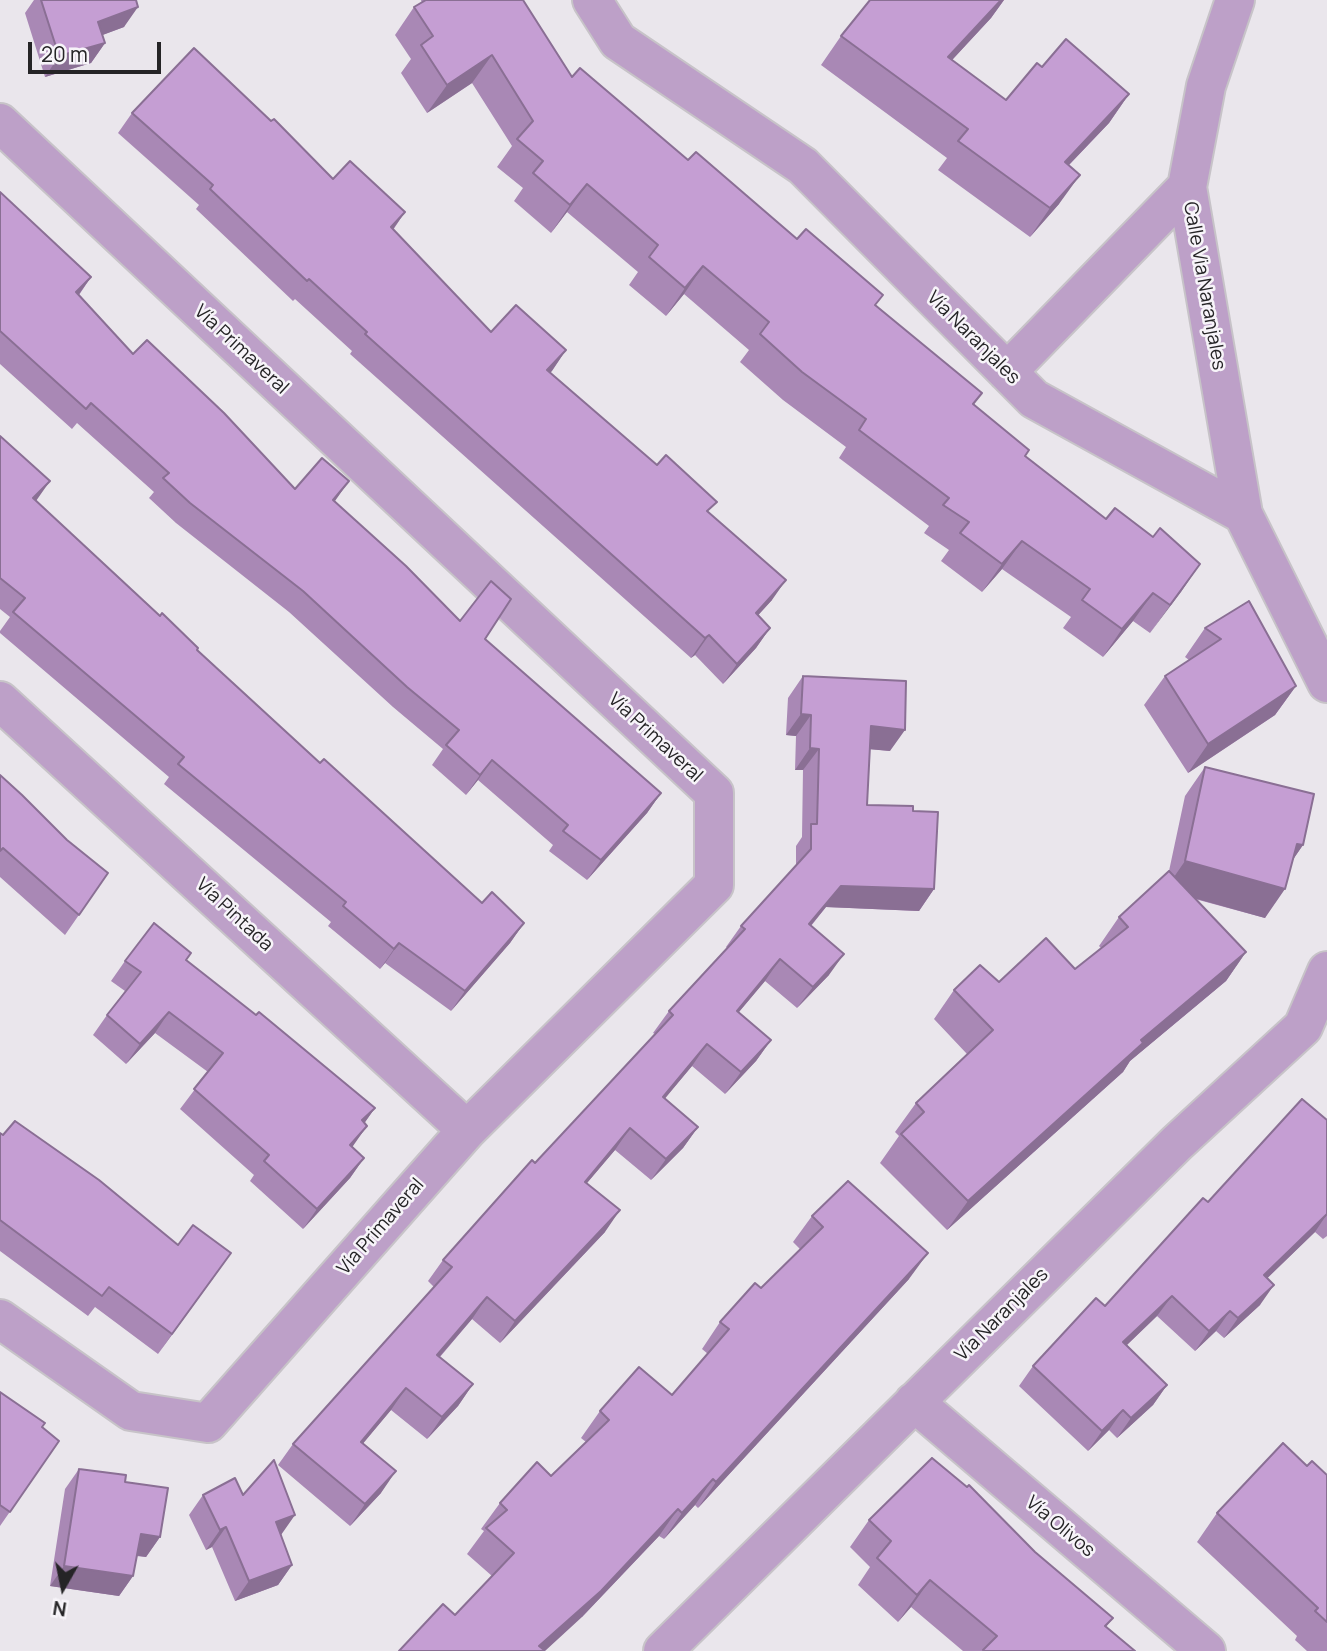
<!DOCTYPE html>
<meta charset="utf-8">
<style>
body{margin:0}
#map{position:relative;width:1327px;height:1651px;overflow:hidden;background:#eae6ec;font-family:Manrope,sans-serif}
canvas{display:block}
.north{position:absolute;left:28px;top:1553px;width:70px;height:70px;-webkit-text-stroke:5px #f7f4f9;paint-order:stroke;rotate:189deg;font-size:19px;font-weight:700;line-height:28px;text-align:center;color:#252426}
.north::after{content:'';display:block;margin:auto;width:24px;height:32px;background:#252426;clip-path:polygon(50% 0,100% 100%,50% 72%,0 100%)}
.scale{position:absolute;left:28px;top:42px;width:133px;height:32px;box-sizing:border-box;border:4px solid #252426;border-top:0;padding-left:9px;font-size:21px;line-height:24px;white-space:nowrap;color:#252426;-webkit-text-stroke:5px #f7f4f9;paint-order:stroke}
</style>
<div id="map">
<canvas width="1327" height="1651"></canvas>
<div class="north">N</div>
<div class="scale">20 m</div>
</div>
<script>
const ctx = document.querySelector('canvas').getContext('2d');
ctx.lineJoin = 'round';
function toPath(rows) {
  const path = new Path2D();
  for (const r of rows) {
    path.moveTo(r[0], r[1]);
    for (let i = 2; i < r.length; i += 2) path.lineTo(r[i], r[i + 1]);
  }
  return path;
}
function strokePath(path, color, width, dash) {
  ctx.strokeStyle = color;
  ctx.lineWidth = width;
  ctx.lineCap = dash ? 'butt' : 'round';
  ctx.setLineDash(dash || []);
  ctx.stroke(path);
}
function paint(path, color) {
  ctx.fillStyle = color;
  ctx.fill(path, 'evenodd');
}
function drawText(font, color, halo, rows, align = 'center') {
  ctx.font = font + ' Manrope,sans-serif';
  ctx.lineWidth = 5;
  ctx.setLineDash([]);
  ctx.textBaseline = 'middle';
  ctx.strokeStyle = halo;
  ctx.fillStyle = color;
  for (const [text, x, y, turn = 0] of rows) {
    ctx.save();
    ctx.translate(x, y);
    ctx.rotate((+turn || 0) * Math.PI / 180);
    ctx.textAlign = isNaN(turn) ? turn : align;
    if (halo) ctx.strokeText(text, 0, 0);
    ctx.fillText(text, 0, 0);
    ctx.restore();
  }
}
const minor = toPath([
 [592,0,618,41,803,166,1034,399,1243,514,1327,683],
 [1235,0,1206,86,1187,187,1243,514],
 [0,123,714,793,714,885,467,1130,208,1423,131,1411,0,1319],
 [1007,372,1187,187],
 [0,701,467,1130],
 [914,1402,1206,1651],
 [663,1651,1177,1143,1303,1027,1327,971]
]);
strokePath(minor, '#c7c3c8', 42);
strokePath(minor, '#bda0c8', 38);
paint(toPath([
 [34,0,136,0,124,27,102,35,105,43,91,63,45,77,25,13],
 [421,0,523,0,572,77,688,160,875,306,982,393,974,404,1025,456,1106,519,1153,537,1200,564,1150,633,1133,621,1103,657,1063,628,1071,617,1002,569,982,592,941,561,949,550,924,533,929,526,839,458,846,447,783,400,740,362,749,350,684,294,666,316,629,285,638,272,567,212,551,233,514,201,523,188,497,167,512,146,472,83,427,113,401,73,411,59,395,35,414,7,422,3],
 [870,0,1004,0,991,18,952,60,1006,100,1042,67,1129,94,1109,123,1069,165,1059,204,1030,237,938,170,947,158,821,65,841,36],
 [132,113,333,179,405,212,393,230,491,332,566,350,550,373,709,513,772,600,758,615,770,628,756,648,723,684,695,655,691,658,350,354,352,351,295,299,293,301,196,209,199,205,118,133],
 [0,192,91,277,79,295,133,354,295,489,335,501,460,621,485,639,661,793,647,813,587,880,549,851,553,845,478,780,466,795,432,765,443,749,393,707,289,612,176,523,149,498,154,492,77,423,72,429,0,364],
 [0,436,36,501,320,763,482,903,524,923,510,943,451,1011,385,963,380,969,328,926,331,922,164,784,169,777,0,633,0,631,10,617,0,609],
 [1205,628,1296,686,1275,715,1188,773,1144,705,1165,676,1189,660,1185,657],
 [803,676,890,751,870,749,867,805,913,811,934,889,919,911,826,907,811,926,829,975,797,1008,765,981,739,1012,771,1040,756,1061,725,1094,692,1066,664,1099,698,1127,683,1148,651,1180,615,1150,587,1183,605,1232,500,1343,472,1319,440,1357,473,1384,458,1406,427,1439,391,1410,363,1443,381,1493,350,1526,278,1465,293,1444,434,1287,428,1281,443,1260,535,1163,655,1034,653,1033,669,1011,727,948,726,947,741,926,796,866,796,846,802,837,803,770,795,770,796,736,786,735,788,698],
 [1205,767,1303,845,1294,858,1265,918,1195,899,1246,952,1226,981,1130,1061,1123,1072,947,1230,880,1163,899,1136,895,1132,916,1103,967,1054,934,1019,954,990,1075,969,1101,948,1099,946,1119,917,1169,871,1185,796],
 [0,775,67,840,108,873,65,935,0,877],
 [186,960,375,1108,364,1123,352,1147,364,1158,350,1178,303,1229,250,1181,254,1175,180,1109,208,1072,155,1033,126,1064,93,1035,107,1015,125,991,111,981,125,961],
 [1327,1120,1327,1236,1323,1239,1315,1232,1267,1278,1260,1305,1224,1338,1216,1331,1195,1351,1157,1316,1127,1345,1167,1385,1153,1405,1117,1438,1109,1430,1088,1451,1019,1386,1033,1366,1105,1306,1208,1202],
 [0,1133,178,1245,231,1253,158,1354,95,1307,88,1316,0,1251],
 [812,1216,909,1279,698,1508,695,1505,664,1539,659,1536,582,1617,455,1615,492,1576,467,1554,484,1531,481,1529,500,1503,551,1476,586,1442,581,1438,600,1411,672,1395,708,1354,702,1349,720,1322,761,1288,800,1249,793,1242],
 [0,1392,59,1441,0,1526],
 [1307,1466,1327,1475,1327,1651,1307,1651,1295,1640,1297,1636,1197,1542,1217,1513],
 [79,1469,125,1482,160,1537,146,1557,136,1556,133,1576,119,1596,50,1586,65,1489],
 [203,1495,243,1495,281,1535,292,1565,278,1585,235,1601,212,1547,206,1550,189,1515],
 [869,1520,1035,1552,1113,1618,1106,1627,1135,1651,963,1651,911,1607,898,1622,858,1585,870,1567,850,1547]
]), '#a988b5');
paint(toPath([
 [1001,0,1004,0,991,18,928,86,948,57],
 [138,7,124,27,84,42,98,22],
 [105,43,91,63,45,77,59,56],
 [492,55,472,83,427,113,447,85],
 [1129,94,1109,123,1044,191,1065,162],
 [1080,175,1059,204,1030,237,1050,208],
 [587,184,567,212,551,233,570,205],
 [405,212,391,232,391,227],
 [703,266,684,294,666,316,685,288],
 [91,277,77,297,76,292],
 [566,350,552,371,533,390,547,370],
 [50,481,36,501,33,498],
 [349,481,335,501,333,500],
 [1022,541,1002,569,982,592,1002,564],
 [1200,564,1181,592,1150,633,1170,605],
 [786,580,772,600,742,633,756,613],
 [1153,593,1133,621,1103,657,1122,629],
 [770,628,756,648,723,684,737,664],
 [709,635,695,655,691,658,705,638],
 [1296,686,1275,715,1188,773,1208,744],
 [801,714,811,715,796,736,786,735],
 [871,726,905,730,890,751,856,748],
 [810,748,819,749,803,770,795,770],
 [492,760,478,780,466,795,480,775],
 [661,793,647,813,587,880,601,860],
 [1297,844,1303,845,1283,874],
 [1185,861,1285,889,1265,918,1165,890],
 [841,886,934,889,919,911,826,907,794,946,809,924],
 [524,923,510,943,451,1011,465,991],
 [399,943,385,963,380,969,394,949],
 [1246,952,1226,981,1130,1061,1123,1072,947,1230,968,1201,1141,1040],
 [844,954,829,975,797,1008,813,987],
 [780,959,765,981,722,1032,737,1011],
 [169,1012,155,1033,126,1064,140,1044],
 [771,1040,756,1061,725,1094,741,1072],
 [707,1044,692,1066,648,1119,663,1097],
 [375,1108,361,1128,362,1120],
 [367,1126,353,1146,336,1165,350,1145],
 [698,1127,683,1148,651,1180,666,1159],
 [630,1128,615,1150,570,1203,585,1182],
 [364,1158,350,1178,303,1229,317,1209],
 [620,1210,605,1232,500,1343,515,1321],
 [1327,1214,1315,1232,1250,1295,1264,1275],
 [231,1253,217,1273,158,1354,172,1334],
 [928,1253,909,1279,698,1508,716,1482],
 [1274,1285,1260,1305,1224,1338,1238,1318],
 [1172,1296,1157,1316,1109,1362,1123,1342],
 [487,1297,472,1319,422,1377,437,1355],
 [1230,1311,1216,1331,1195,1351,1209,1331],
 [473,1384,458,1406,427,1439,442,1417],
 [1167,1385,1153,1405,1117,1438,1131,1418],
 [406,1388,391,1410,346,1464,361,1442],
 [1123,1410,1109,1430,1088,1451,1102,1431],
 [396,1471,381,1493,350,1526,365,1504],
 [713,1479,695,1505,664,1539,682,1513],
 [678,1509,659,1536,582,1617,545,1651,536,1651,539,1646],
 [295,1515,281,1535,276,1522],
 [226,1527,212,1547,206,1550,220,1530],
 [141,1534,160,1537,146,1557,127,1554],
 [292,1565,278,1585,235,1601,249,1581],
 [64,1566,133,1576,119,1596,50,1586],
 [930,1580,911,1607,898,1622,917,1595]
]), '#8a6f94');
const building = toPath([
 [41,0,136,0,138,7,98,22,105,43,59,56,41,0],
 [426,0,523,0,572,77,580,68,688,160,696,152,797,239,806,229,883,295,875,305,982,393,973,404,1029,450,1025,456,1106,519,1115,508,1153,537,1160,528,1200,564,1170,605,1153,593,1122,629,1082,600,1090,589,1022,541,1002,564,960,533,969,522,943,505,949,498,859,430,866,419,802,372,760,334,769,322,703,266,685,288,649,257,658,245,587,184,570,205,533,173,543,161,517,139,533,121,492,55,447,85,421,45,433,36,414,7,426,0],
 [870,0,1001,0,948,57,1006,100,1037,63,1042,67,1066,39,1129,94,1065,162,1080,175,1050,208,958,141,968,129,841,36,870,0],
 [194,48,271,121,274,119,333,179,350,161,405,212,391,227,491,332,516,305,566,350,547,370,657,465,666,455,717,502,707,511,786,580,756,613,770,628,737,664,709,635,705,638,365,334,367,332,309,279,307,281,210,189,213,185,132,113,194,48],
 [0,192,91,277,76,292,133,354,147,340,224,413,295,489,322,458,349,481,333,500,406,566,460,621,491,581,511,599,485,639,661,793,601,860,563,831,568,825,492,760,480,775,446,745,459,730,407,687,303,591,190,503,163,478,169,473,91,403,86,409,0,331,0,192],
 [0,436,50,481,33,498,160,616,162,613,198,648,197,650,320,763,324,759,482,903,492,892,524,923,465,991,399,943,394,949,343,906,346,902,178,764,184,757,13,612,25,598,0,578,0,436],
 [1249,601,1296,686,1208,744,1165,676,1221,639,1205,628,1249,601],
 [803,676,906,681,905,730,871,726,867,805,913,806,913,811,938,812,934,889,841,886,809,924,844,954,813,987,780,959,737,1011,771,1040,741,1072,707,1044,663,1097,698,1127,666,1159,630,1128,585,1182,620,1210,515,1321,487,1297,437,1355,473,1384,442,1417,406,1388,361,1442,396,1471,365,1504,293,1444,452,1267,443,1260,532,1160,535,1163,673,1015,669,1011,745,929,741,926,811,849,811,824,817,824,819,749,810,748,811,715,801,714,803,676],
 [1205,767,1314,794,1303,845,1297,844,1285,889,1185,861,1205,767],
 [0,775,22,795,67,840,108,873,79,915,3,848,0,851,0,775],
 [1169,871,1246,952,1141,1040,1143,1043,968,1201,901,1134,924,1112,916,1103,993,1030,954,990,980,965,999,982,1046,938,1075,969,1128,927,1119,917,1169,871],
 [154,923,191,953,186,960,256,1015,259,1012,375,1108,362,1120,367,1126,350,1145,364,1158,317,1209,264,1161,269,1155,194,1089,223,1053,169,1012,140,1044,107,1015,141,972,125,961,154,923],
 [1302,1099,1327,1120,1327,1214,1264,1275,1274,1285,1238,1318,1230,1311,1209,1331,1172,1296,1123,1342,1167,1385,1131,1418,1123,1410,1102,1431,1033,1366,1096,1298,1105,1306,1203,1198,1208,1202,1302,1099],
 [15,1121,99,1180,178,1245,193,1225,231,1253,172,1334,109,1287,102,1296,0,1220,0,1133,3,1135,15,1121],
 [848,1181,928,1253,716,1482,713,1479,682,1513,678,1509,601,1591,539,1646,544,1650,543,1651,399,1651,443,1604,455,1615,514,1553,486,1528,507,1510,500,1503,537,1462,551,1476,609,1420,600,1411,639,1367,672,1395,729,1329,720,1322,755,1283,761,1288,823,1227,812,1216,848,1181],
 [0,1392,45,1423,42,1427,59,1441,10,1512,0,1505,0,1392],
 [1283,1443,1307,1466,1312,1461,1327,1475,1327,1622,1315,1611,1318,1608,1217,1513,1283,1443],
 [932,1458,967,1487,969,1485,1035,1552,1113,1618,1105,1626,1135,1651,984,1651,983,1650,997,1636,930,1580,917,1595,877,1558,891,1541,869,1520,932,1458],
 [274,1460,295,1515,276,1522,292,1565,249,1581,226,1527,220,1530,203,1495,235,1478,243,1495,274,1460],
 [79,1469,126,1475,125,1482,168,1488,160,1537,141,1534,133,1576,64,1566,79,1469]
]);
paint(building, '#c59ed3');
strokePath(building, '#8a6f94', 2);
drawText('19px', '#252426', '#f7f4f9', [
 ["Calle Via Naranjales",1204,286,80],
 ["Vía Naranjales",973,338,45],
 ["Vía Primaveral",241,350,43],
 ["Vía Primaveral",655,738,43],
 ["Vía Pintada",234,915,43],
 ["Vía Primaveral",381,1227,-49],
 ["Vía Naranjales",1002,1315,-45],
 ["Vía Olivos",1060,1527,40]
]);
</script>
